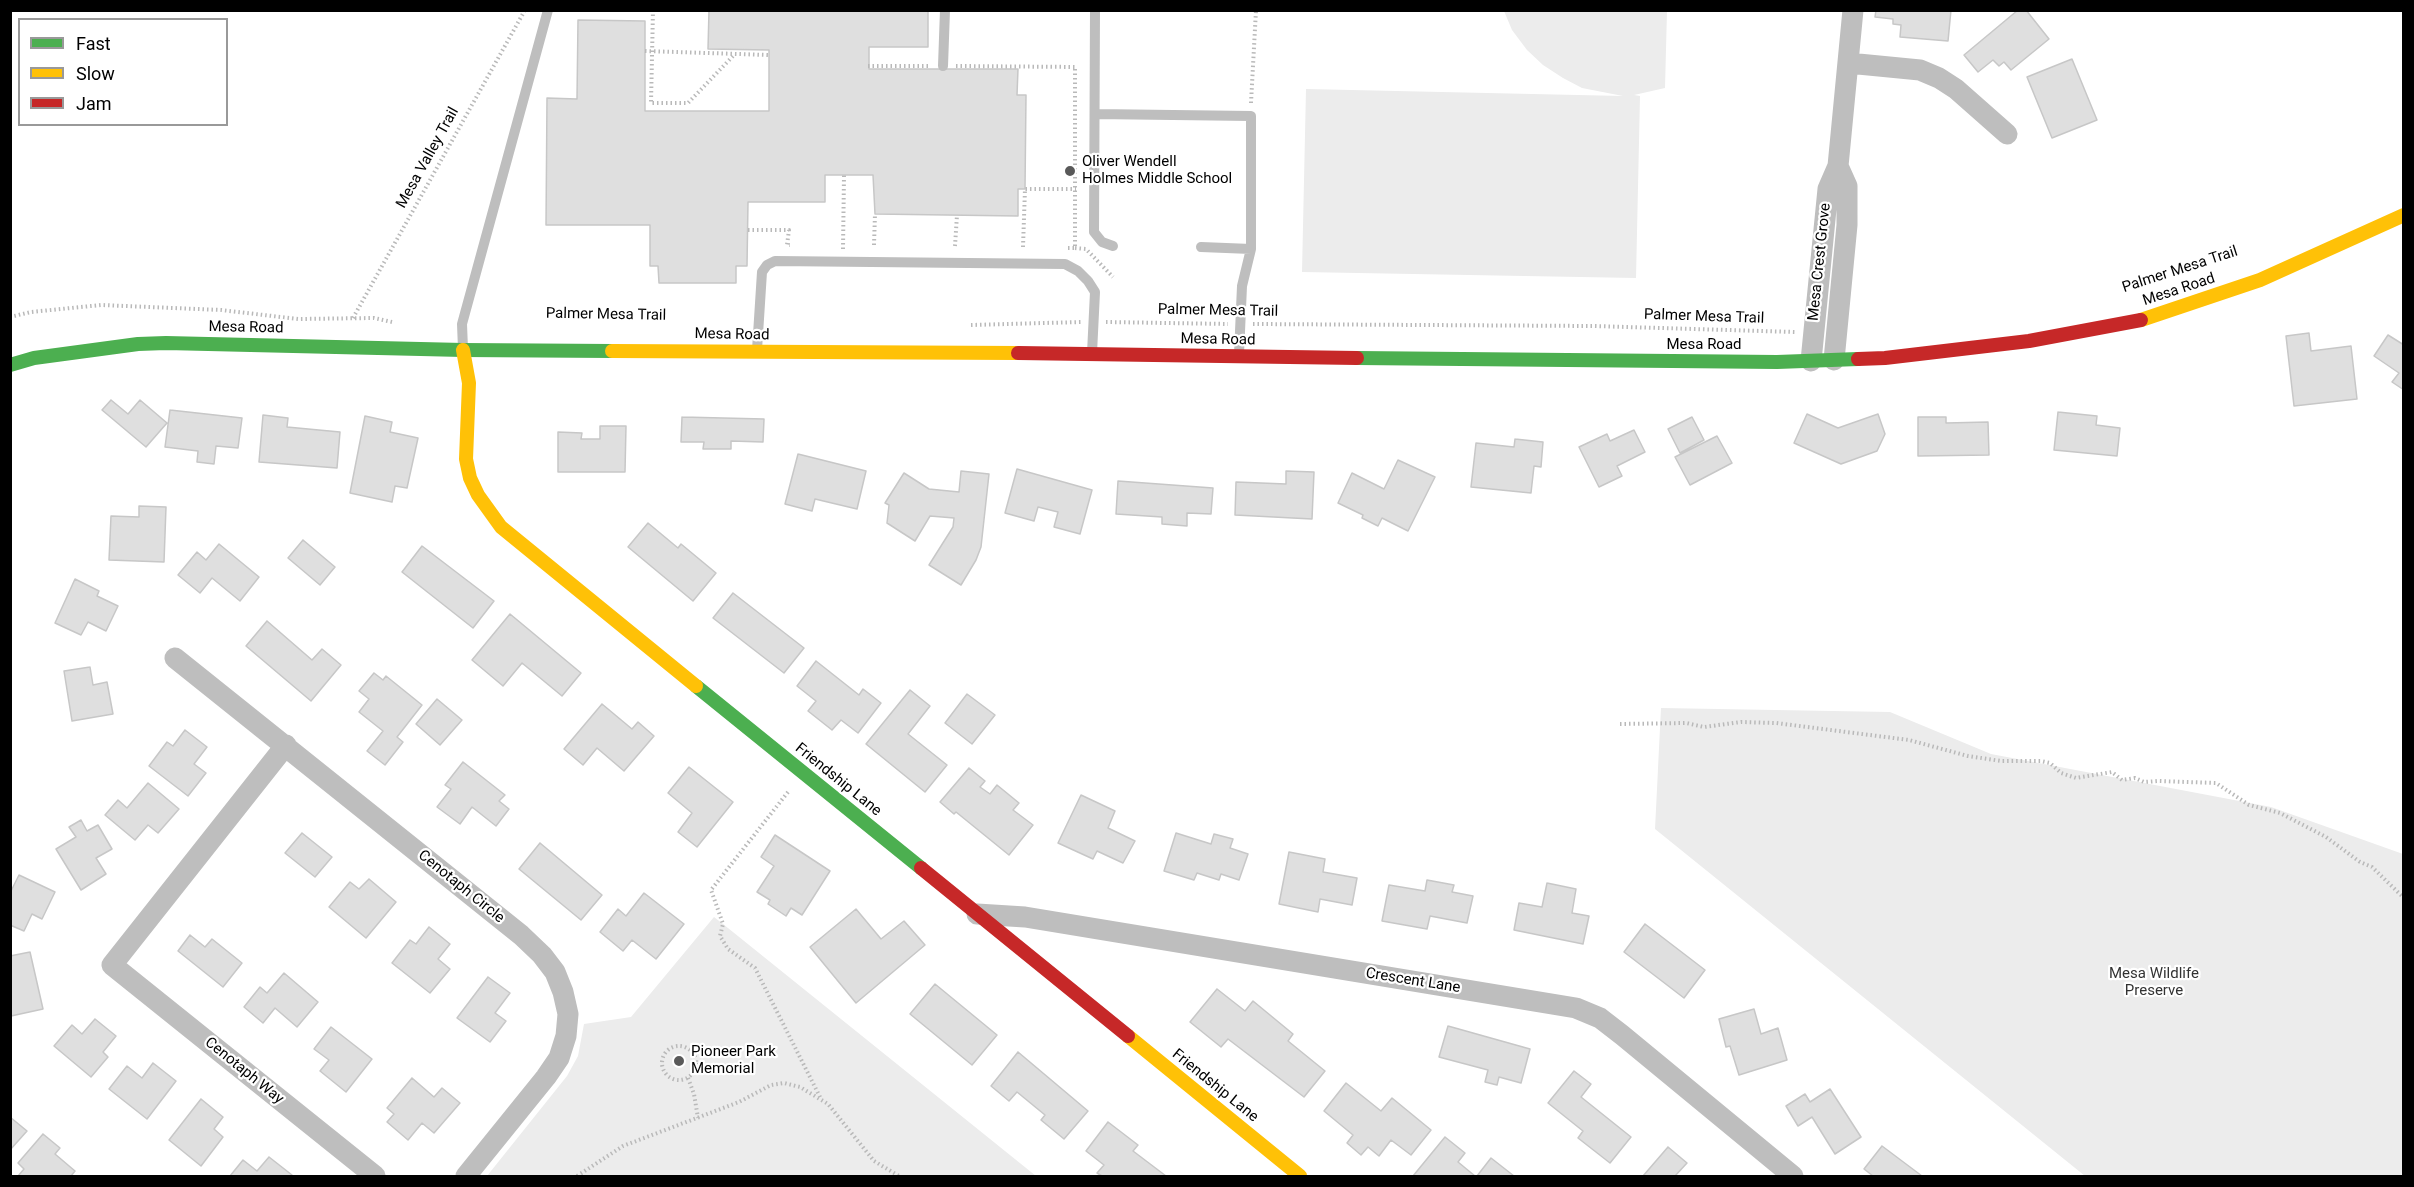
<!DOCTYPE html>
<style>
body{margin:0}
#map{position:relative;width:2414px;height:1187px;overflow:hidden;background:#fff;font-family:Roboto,sans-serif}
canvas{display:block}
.frame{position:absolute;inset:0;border:12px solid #000;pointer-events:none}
.legend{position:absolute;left:18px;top:18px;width:210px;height:108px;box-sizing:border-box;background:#fff;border:2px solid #999;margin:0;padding:8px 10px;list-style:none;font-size:18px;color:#000}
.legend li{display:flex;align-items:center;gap:12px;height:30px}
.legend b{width:30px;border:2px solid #999}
</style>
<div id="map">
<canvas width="2414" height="1187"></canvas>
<div class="frame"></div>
<ul class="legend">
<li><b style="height:8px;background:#4caf50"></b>Fast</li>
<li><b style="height:8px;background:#ffc107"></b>Slow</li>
<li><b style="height:8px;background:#c62828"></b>Jam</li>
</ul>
</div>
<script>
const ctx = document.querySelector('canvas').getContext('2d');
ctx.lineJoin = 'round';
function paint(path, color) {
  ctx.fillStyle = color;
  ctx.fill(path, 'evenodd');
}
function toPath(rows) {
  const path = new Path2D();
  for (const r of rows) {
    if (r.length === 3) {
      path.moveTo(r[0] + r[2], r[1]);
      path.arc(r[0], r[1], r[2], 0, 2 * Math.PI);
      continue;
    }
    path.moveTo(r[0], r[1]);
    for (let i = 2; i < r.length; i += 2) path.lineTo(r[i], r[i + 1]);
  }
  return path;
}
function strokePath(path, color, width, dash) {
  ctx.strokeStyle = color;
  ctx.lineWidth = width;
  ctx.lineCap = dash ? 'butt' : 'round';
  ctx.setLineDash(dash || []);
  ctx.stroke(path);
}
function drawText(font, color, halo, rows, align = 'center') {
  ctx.font = font + ' Roboto,sans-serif';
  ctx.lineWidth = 4.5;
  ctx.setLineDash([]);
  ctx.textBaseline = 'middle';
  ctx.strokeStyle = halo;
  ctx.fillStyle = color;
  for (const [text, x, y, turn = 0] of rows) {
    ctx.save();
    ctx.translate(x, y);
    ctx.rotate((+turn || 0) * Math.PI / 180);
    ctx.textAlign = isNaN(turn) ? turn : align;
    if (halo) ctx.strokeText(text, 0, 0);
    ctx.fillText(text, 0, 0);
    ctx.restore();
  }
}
paint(toPath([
 [1504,11,1667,11,1665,88,1634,95,1640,96,1636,278,1302,272,1306,89,1623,96,1582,88,1563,78,1543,65,1527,50,1512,30],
 [1661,708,1890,712,1991,754,2271,807,2403,854,2403,1176,2085,1176,1655,829],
 [714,917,723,924,1036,1176,487,1176,567,1076,578,1056,584,1024,631,1017]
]), '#ececec');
const building = toPath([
 [709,10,928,10,928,47,869,47,869,69,1018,69,1017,95,1026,95,1025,189,1018,189,1018,216,875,214,873,175,825,175,825,202,748,202,747,266,736,266,736,283,659,283,658,266,650,266,650,225,546,225,547,98,577,99,578,20,645,21,645,111,769,111,769,50,708,49,709,10],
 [1876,10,1951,10,1948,41,1900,37,1901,25,1893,24,1893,19,1875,17,1876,10],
 [2018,10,2026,10,2049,39,2011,70,2004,62,1999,66,1993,60,1978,72,1964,55,2018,10],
 [2072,59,2097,120,2052,138,2027,77,2072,59],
 [2309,333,2311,351,2351,346,2357,399,2294,406,2286,336,2309,333],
 [2388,335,2404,345,2404,390,2392,382,2399,373,2374,356,2388,335],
 [111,400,128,414,140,400,167,423,146,447,102,410,111,400],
 [170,410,242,418,238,448,216,446,214,464,197,462,198,451,165,447,170,410],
 [2058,412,2097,416,2096,425,2120,428,2117,456,2054,450,2058,412],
 [1807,414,1838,428,1878,414,1885,434,1877,451,1841,464,1794,443,1807,414],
 [263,415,288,418,287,427,340,432,337,468,259,462,263,415],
 [365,416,392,422,390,432,418,438,407,488,395,486,392,502,350,493,365,416],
 [682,417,764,419,763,442,731,441,731,449,703,449,704,442,681,442,682,417],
 [1692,417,1704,440,1680,453,1668,429,1692,417],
 [1918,417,1946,417,1946,423,1988,422,1989,455,1918,456,1918,417],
 [600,426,626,426,625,472,558,472,558,432,582,433,581,439,600,439,600,426],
 [1634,430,1645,452,1617,466,1622,476,1599,487,1579,447,1607,434,1610,441,1634,430],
 [1717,436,1732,463,1690,485,1675,457,1717,436],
 [1515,439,1543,442,1541,467,1534,466,1531,493,1471,487,1476,443,1514,447,1515,439],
 [798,454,866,471,857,509,815,499,812,511,785,504,798,454],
 [1398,460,1435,477,1408,531,1382,518,1378,526,1362,518,1363,515,1338,503,1352,473,1384,489,1398,460],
 [1017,469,1092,490,1080,534,1054,527,1058,512,1038,507,1034,521,1005,513,1017,469],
 [961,471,989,474,981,547,976,560,961,585,929,565,953,527,954,518,930,516,915,541,887,523,889,505,885,503,904,473,929,489,959,492,961,471],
 [1286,471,1314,472,1312,519,1235,515,1236,482,1286,484,1286,471],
 [1118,481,1213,488,1211,514,1187,513,1187,526,1162,524,1162,517,1116,514,1118,481],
 [139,506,166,507,164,562,109,560,111,516,139,517,139,506],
 [648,523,678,548,681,544,716,573,693,601,628,547,648,523],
 [303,540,335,567,320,585,288,558,303,540],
 [219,544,259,577,240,601,212,578,200,593,178,575,197,552,206,560,219,544],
 [422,546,494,601,473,628,402,572,422,546],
 [75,579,99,591,97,596,118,606,106,631,88,622,81,635,55,623,75,579],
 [733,593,804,648,784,673,713,618,733,593],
 [510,614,581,673,562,696,522,663,503,686,472,660,510,614],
 [267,621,312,660,322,649,341,665,311,701,246,646,267,621],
 [816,661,859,695,863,689,881,703,858,733,841,720,832,730,808,711,816,701,797,686,816,661],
 [90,667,93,685,107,682,113,714,72,721,64,671,90,667],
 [374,673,383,680,386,676,422,705,397,737,403,742,385,765,367,751,383,731,359,712,369,699,359,691,374,673],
 [910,690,930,706,908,734,947,765,925,792,866,744,910,690],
 [967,694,995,715,972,744,945,723,967,694],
 [437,699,462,720,440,745,416,724,437,699],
 [602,704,632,729,638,722,654,736,624,771,597,748,583,765,564,749,602,704],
 [185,730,207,747,194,764,206,773,188,796,149,766,167,742,173,746,185,730],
 [463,762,505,795,499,801,509,809,496,826,472,807,460,824,437,807,451,789,445,785,463,762],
 [689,767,733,802,697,847,678,832,692,813,668,793,689,767],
 [969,768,985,781,980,787,990,794,997,785,1019,803,1013,810,1033,825,1009,855,956,812,954,814,940,802,969,768],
 [148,783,179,809,158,833,148,825,135,840,105,815,118,800,127,808,148,783],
 [1081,795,1115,811,1108,828,1135,841,1123,863,1097,851,1093,859,1058,843,1081,795],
 [81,820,87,831,98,825,112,849,96,858,106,874,81,890,56,849,76,837,69,827,81,820],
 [302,833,332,857,315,877,285,853,302,833],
 [1176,833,1211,844,1214,834,1233,839,1230,848,1248,854,1239,880,1221,874,1219,880,1197,873,1194,880,1164,871,1176,833],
 [775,835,830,871,802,915,791,908,786,916,768,904,770,900,757,892,774,866,761,857,775,835],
 [540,843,602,895,581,920,519,869,540,843],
 [1289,852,1325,859,1323,872,1357,878,1352,905,1320,899,1318,912,1279,904,1289,852],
 [19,875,55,892,42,919,32,914,24,931,10,925,10,893,19,875],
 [369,879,396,902,366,938,329,907,350,882,359,889,369,879],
 [1427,880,1454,885,1452,892,1473,896,1467,923,1430,916,1427,929,1382,921,1389,885,1425,891,1427,880],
 [1547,883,1576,889,1572,913,1589,916,1583,944,1514,930,1519,903,1542,907,1547,883],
 [644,893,684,924,656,959,632,940,623,951,600,932,618,909,626,916,644,893],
 [856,909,881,939,904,921,925,945,856,1003,810,947,856,909],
 [1645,924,1705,970,1684,998,1624,952,1645,924],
 [429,927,450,944,438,959,450,969,430,993,392,963,410,940,416,944,429,927],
 [190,935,205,947,212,939,242,963,223,987,178,951,190,935],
 [30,952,43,1009,11,1016,10,956,30,952],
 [284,973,318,1002,297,1027,275,1008,263,1023,244,1007,260,987,267,993,284,973],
 [488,977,510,993,495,1013,506,1021,490,1042,457,1018,488,977],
 [935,984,997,1035,972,1065,910,1014,935,984],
 [1217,989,1245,1011,1253,1001,1293,1034,1288,1041,1325,1071,1304,1097,1228,1039,1221,1047,1190,1022,1217,989],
 [1754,1009,1761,1034,1778,1028,1787,1060,1739,1075,1730,1046,1726,1047,1719,1019,1754,1009],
 [95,1019,116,1036,103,1052,108,1057,91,1077,54,1046,72,1025,82,1034,95,1019],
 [1448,1026,1530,1049,1521,1083,1499,1077,1497,1085,1485,1082,1488,1070,1439,1057,1448,1026],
 [331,1027,372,1059,346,1092,320,1071,329,1060,314,1049,331,1027],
 [1018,1052,1088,1111,1064,1139,1041,1120,1045,1115,1017,1092,1009,1101,991,1086,1018,1052],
 [153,1063,176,1081,147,1119,109,1089,127,1066,142,1078,153,1063],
 [1574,1071,1591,1084,1581,1097,1631,1137,1610,1163,1578,1138,1583,1131,1548,1103,1574,1071],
 [412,1078,434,1097,442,1088,460,1103,434,1133,422,1123,408,1140,387,1122,394,1114,387,1108,412,1078],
 [1346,1083,1381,1111,1392,1098,1431,1130,1411,1155,1391,1140,1379,1156,1368,1147,1361,1155,1347,1143,1353,1135,1324,1111,1346,1083],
 [1830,1089,1861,1137,1835,1154,1812,1117,1798,1126,1786,1106,1805,1094,1810,1102,1830,1089],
 [201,1099,223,1117,214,1129,223,1137,201,1166,169,1140,201,1099],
 [10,1117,27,1131,10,1150,10,1117],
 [1108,1122,1138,1145,1133,1151,1166,1176,1102,1176,1097,1173,1104,1165,1086,1151,1108,1122],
 [43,1134,60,1148,55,1154,75,1171,71,1176,18,1176,24,1169,18,1163,43,1134],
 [1445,1137,1465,1153,1458,1162,1475,1176,1413,1176,1445,1137],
 [1882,1146,1922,1176,1873,1176,1864,1169,1882,1146],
 [1668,1147,1687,1163,1675,1176,1643,1176,1668,1147],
 [269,1157,292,1175,290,1176,230,1176,243,1160,257,1171,269,1157],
 [1491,1158,1514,1176,1477,1176,1491,1158]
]);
paint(building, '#dfdfdf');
strokePath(building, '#c7c7c7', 1.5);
strokePath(toPath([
 [653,10,651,103,688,103,735,54],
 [645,51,769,55],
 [868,66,930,66],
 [956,66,1077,67],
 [1251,103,1256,10],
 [748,230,789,230,787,245,790,245],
 [874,245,875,214],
 [955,246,957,215],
 [1023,247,1025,189,1076,189],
 [1068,248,1075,248,1075,67],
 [1075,248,1086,249,1113,277],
 [843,249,844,175],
 [10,317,31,312,101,305,221,310,298,319,374,318,392,322],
 [353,318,525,10],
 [1106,322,1228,324],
 [1253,324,1593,326,1795,332],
 [971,325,1081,322],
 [1620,724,1686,723,1704,727,1741,722,1776,723,1909,740,1968,756,2001,761,2041,761,2050,763,2061,773,2076,778,2112,772,2122,780,2135,778,2144,782,2158,781,2216,783,2249,805,2280,813,2326,837,2360,862,2372,867,2404,898],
 [788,792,711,890,723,924,720,936,728,949,755,968,821,1099],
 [679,1063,17],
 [688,1078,694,1094,698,1118],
 [577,1176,623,1146,739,1102,771,1085,784,1083,800,1087,828,1104,874,1161,899,1176]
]), '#b9b9b9', 4, [1.5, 3]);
strokePath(toPath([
 [1095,10,1094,232,1102,242,1113,246],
 [943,66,945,10],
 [1095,114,1251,116,1251,249,1242,286,1239,354],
 [1201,247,1251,249],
 [463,349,462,324,548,10],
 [757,350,762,272,767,265,775,261,1065,264,1078,271,1088,281,1095,292,1092,353]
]), '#bebebe', 10);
strokePath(toPath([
 [1848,63,1920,70,1939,78,1956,89,2007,134],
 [1834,360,1847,225,1847,186,1838,166],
 [1811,361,1828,189,1838,166,1853,10],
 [175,658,521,935,542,955,555,972,563,992,568,1014,566,1036,559,1058,546,1077,466,1176],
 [286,745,112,965,375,1176],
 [977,914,1025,917,1576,1008,1600,1018,1622,1035,1793,1176]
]), '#bebebe', 21);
strokePath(toPath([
 [1357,358,1777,362,1858,359],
 [10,365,34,358,138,344,166,343,463,350,612,351],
 [696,686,921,868]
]), '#4caf50', 14);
strokePath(toPath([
 [2141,320,2260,280,2404,215],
 [463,350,469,383,466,459,470,478,478,495,501,527,696,686],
 [612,351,1018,353],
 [1128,1036,1300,1176]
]), '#ffc107', 14);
strokePath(toPath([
 [1018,353,1357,358],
 [1858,359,1885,358,2029,341,2141,320],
 [921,868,1128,1036]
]), '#c62828', 14);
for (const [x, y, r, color] of [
 [1070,171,6,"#595959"],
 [679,1061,6,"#595959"]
]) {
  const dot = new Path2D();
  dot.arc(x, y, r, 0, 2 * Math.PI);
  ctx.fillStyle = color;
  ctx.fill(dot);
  strokePath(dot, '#fff', 2);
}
drawText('15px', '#000', '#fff', [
 ["Mesa Valley Trail",428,158,-61],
 ["Mesa Crest Grove",1820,262,-84],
 ["Palmer Mesa Trail",2180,270,-18],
 ["Mesa Road",2179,290,-18],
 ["Palmer Mesa Trail",1218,311,1],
 ["Palmer Mesa Trail",606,315,1],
 ["Palmer Mesa Trail",1704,317,2],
 ["Mesa Road",246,328,1],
 ["Mesa Road",732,335,1],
 ["Mesa Road",1218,340,1],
 ["Mesa Road",1704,345],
 ["Friendship Lane",838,780,39],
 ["Cenotaph Circle",461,887,39],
 ["Crescent Lane",1413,981,9],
 ["Cenotaph Way",244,1071,39],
 ["Friendship Lane",1215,1086,39]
]);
drawText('15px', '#000', '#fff', [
 ["Oliver Wendell",1082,162],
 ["Holmes Middle School",1082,179],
 ["Pioneer Park",691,1052],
 ["Memorial",691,1069]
], 'left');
drawText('15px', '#333', '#fff', [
 ["Mesa Wildlife",2154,974],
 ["Preserve",2154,991]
]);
</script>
